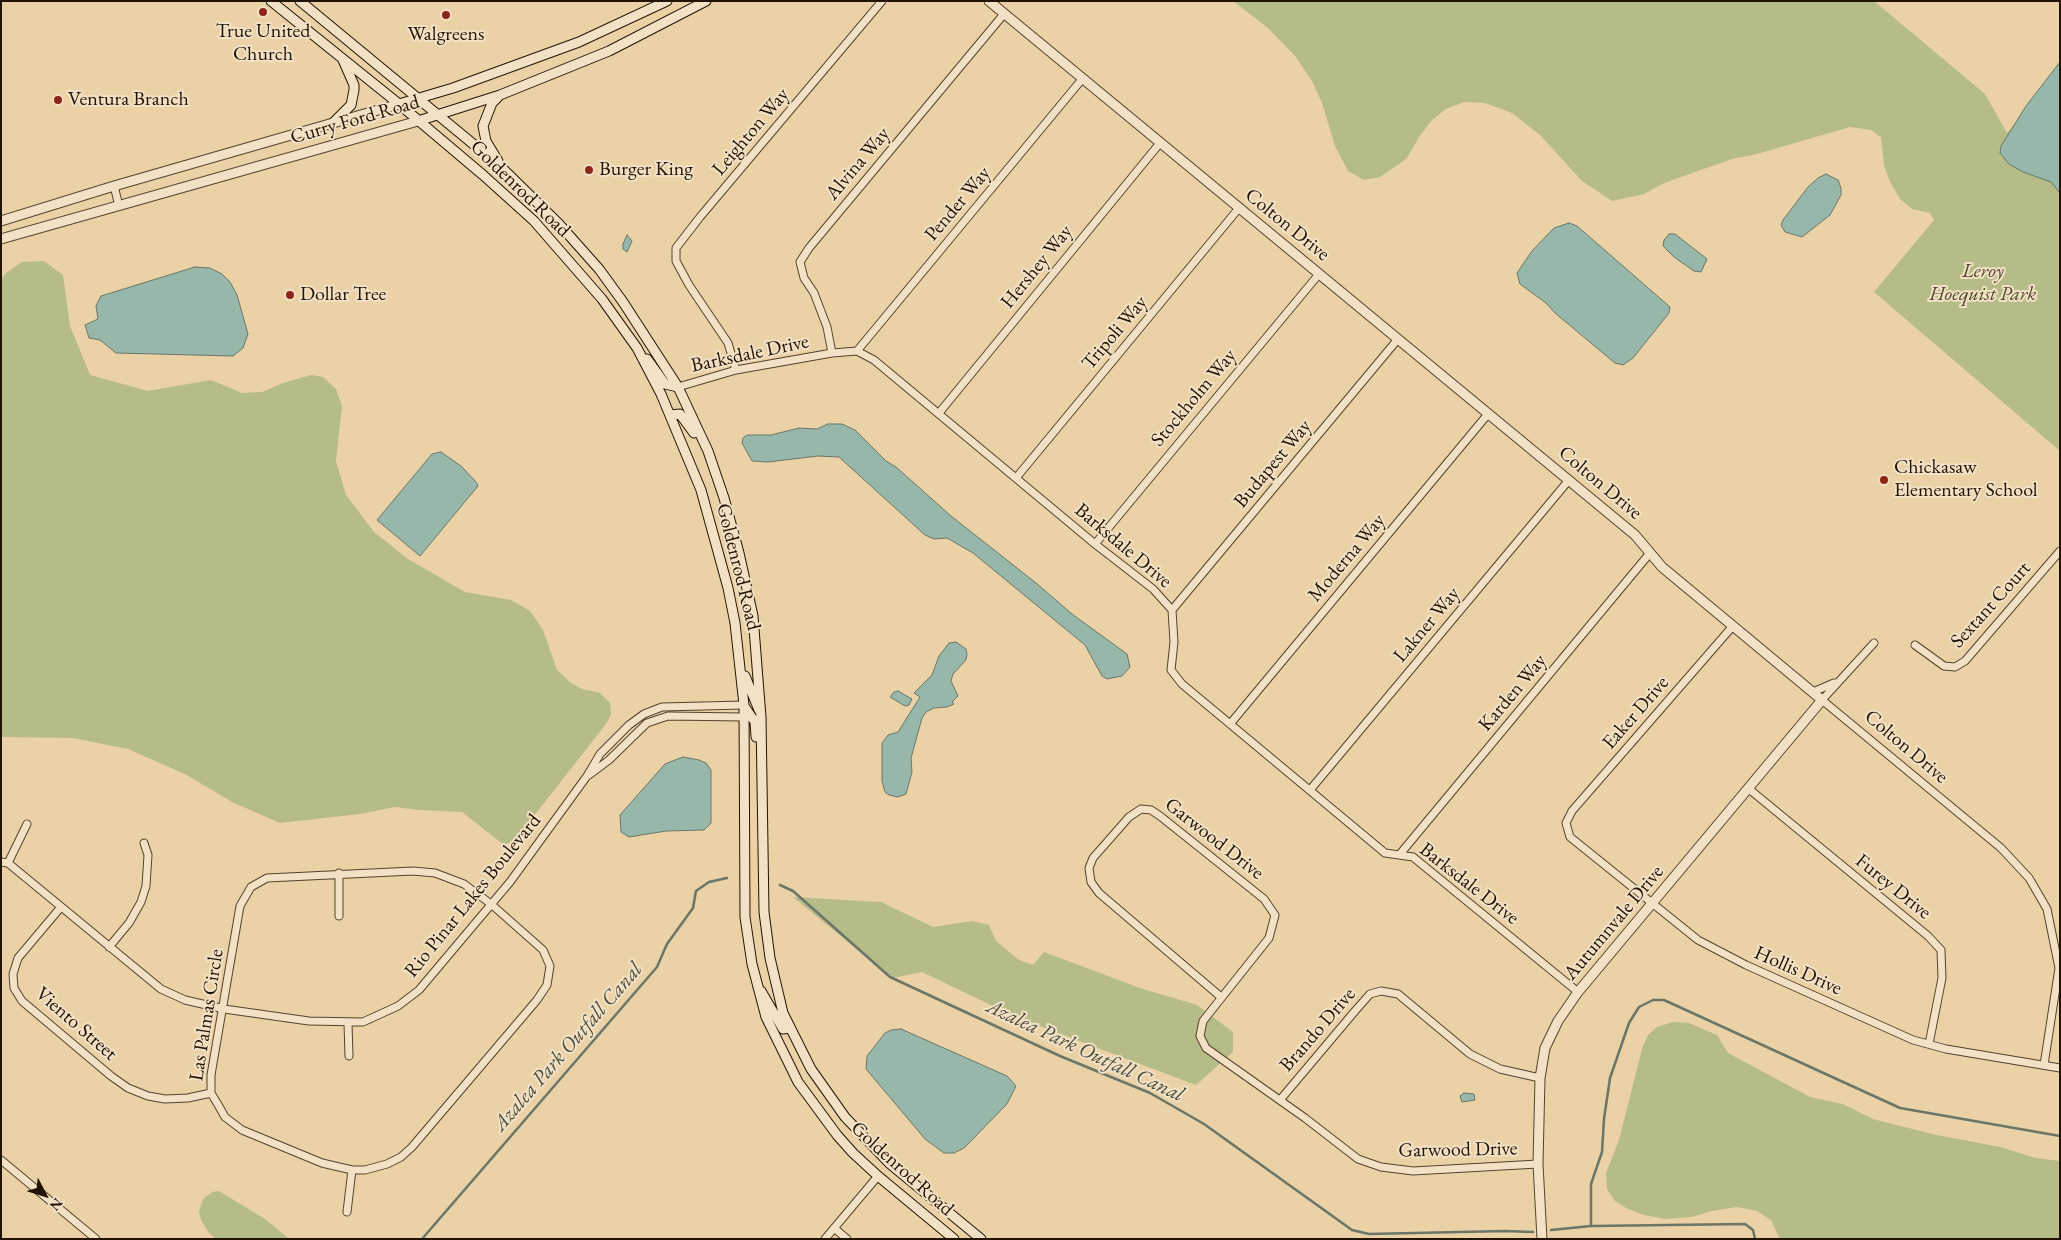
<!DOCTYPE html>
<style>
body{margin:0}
#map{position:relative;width:2061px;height:1240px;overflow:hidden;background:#ebd1a6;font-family:"EB Garamond",serif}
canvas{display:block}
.frame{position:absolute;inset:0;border:2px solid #221404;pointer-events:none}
.north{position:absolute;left:20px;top:1170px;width:50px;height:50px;-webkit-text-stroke:4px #f2e1c5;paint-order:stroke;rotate:130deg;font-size:14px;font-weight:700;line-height:20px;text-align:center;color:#221404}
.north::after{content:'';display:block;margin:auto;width:18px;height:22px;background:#221404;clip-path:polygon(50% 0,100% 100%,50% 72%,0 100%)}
</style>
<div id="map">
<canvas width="2061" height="1240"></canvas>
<div class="frame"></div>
<div class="north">N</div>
</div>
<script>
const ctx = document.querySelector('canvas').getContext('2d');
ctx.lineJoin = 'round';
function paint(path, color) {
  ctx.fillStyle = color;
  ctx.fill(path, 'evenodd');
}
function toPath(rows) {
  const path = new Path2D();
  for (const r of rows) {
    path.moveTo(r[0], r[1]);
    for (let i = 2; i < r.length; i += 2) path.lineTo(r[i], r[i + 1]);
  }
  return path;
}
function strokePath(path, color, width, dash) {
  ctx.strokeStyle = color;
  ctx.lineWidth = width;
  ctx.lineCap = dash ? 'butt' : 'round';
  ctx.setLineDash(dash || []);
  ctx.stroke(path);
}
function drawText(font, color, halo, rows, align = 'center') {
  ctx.font = font + ' "EB Garamond",serif';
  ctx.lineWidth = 4;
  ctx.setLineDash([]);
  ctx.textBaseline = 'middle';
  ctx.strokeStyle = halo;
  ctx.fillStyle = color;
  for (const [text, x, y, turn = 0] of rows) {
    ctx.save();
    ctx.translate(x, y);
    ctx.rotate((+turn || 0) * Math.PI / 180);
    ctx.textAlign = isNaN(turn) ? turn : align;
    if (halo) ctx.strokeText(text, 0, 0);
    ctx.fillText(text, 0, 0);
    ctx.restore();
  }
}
paint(toPath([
 [1233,1,1874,1,1985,94,2007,133,2060,70,2060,451,1874,292,1934,220,1930,213,1912,209,1900,199,1890,182,1884,165,1881,137,1871,130,1850,127,1757,154,1732,159,1664,183,1644,194,1612,201,1582,181,1540,135,1512,113,1485,103,1464,102,1446,109,1432,120,1419,137,1407,158,1399,164,1380,177,1364,180,1348,171,1335,146,1322,103,1312,81,1295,56,1268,28],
 [44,261,63,275,70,326,90,375,148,391,211,380,242,393,262,392,283,383,311,375,323,377,336,389,342,406,336,461,346,495,374,532,408,559,465,592,511,600,530,611,543,630,557,670,571,683,582,689,600,693,610,703,611,714,606,724,515,840,504,845,462,812,419,810,395,807,360,814,280,823,232,802,185,774,128,749,73,738,1,737,1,279,6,273,22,262],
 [793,897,881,902,933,927,972,921,989,925,996,941,1019,960,1033,965,1044,952,1140,988,1197,1005,1233,1032,1233,1052,1196,1085,1018,1018,922,972,892,978],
 [1673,1022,1689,1023,1717,1035,1728,1053,1810,1097,1843,1104,1873,1119,1937,1135,2000,1147,2036,1158,2060,1161,2060,1239,1780,1239,1771,1220,1757,1211,1737,1207,1712,1211,1691,1217,1665,1219,1644,1215,1626,1208,1615,1201,1607,1189,1606,1173,1619,1140,1642,1049,1648,1035,1657,1027],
 [219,1191,265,1219,289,1239,216,1239,209,1233,201,1220,199,1211,203,1199,212,1192]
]), '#b5bc88');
const water = toPath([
 [2060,62,2060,193,2051,182,2023,172,2009,164,2000,153,2001,146,2026,106,2060,62],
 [1826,174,1838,180,1841,188,1841,195,1830,215,1802,237,1785,232,1781,225,1783,220,1808,187,1818,178,1826,174],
 [1569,223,1577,226,1670,307,1669,313,1633,358,1623,365,1615,363,1555,313,1546,303,1520,284,1517,273,1532,251,1554,228,1569,223],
 [1669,234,1675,234,1707,259,1701,272,1694,271,1674,257,1663,246,1664,240,1669,234],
 [627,235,632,241,627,252,623,249,623,244,627,235],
 [195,267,210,268,222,274,230,282,237,295,248,334,243,348,233,356,116,353,100,340,89,338,85,325,98,319,96,306,101,296,195,267],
 [828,424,842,424,855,430,886,461,896,467,951,516,1036,583,1072,614,1127,654,1130,667,1122,676,1107,679,1102,676,1085,645,973,553,947,538,934,539,925,535,839,457,818,456,768,462,752,461,742,443,743,438,747,435,771,435,799,428,817,429,828,424],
 [441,452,461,466,476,482,478,486,420,556,377,520,432,454,441,452],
 [956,642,966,649,967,654,966,660,953,674,951,681,958,696,952,702,954,704,947,707,934,708,926,712,922,718,911,758,912,772,906,794,898,797,889,795,885,792,882,781,882,743,888,735,898,732,920,697,914,693,932,675,939,656,949,643,956,642],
 [898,691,912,699,909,705,905,706,890,697,894,692,898,691],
 [683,757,699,760,706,763,711,770,711,823,704,830,666,831,629,837,621,832,620,815,665,764,683,757],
 [901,1029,1007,1076,1016,1086,1007,1104,964,1148,954,1153,944,1153,925,1139,866,1069,867,1056,885,1033,891,1030,901,1029],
 [1464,1093,1474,1094,1475,1100,1462,1102,1460,1096,1464,1093]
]);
paint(water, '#98b7ab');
strokePath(water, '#697668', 1);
strokePath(toPath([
 [780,885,793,891,890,977,1060,1056,1150,1093,1204,1124,1352,1230,1369,1234,1505,1231,1533,1232],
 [1591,1226,1591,1184,1602,1152,1604,1119,1610,1078,1629,1023,1639,1007,1653,1000,1664,1000,1900,1108,2060,1136],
 [1551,1230,1591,1226,1745,1224,1753,1230,1755,1239],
 [422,1239,657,967,667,944,693,908,696,891,709,882,727,878]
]), '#697668', 2.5);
const minor = toPath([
 [114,186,119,206],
 [857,351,1083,78],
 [832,353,827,327,814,293,804,278,800,262,809,248,1004,14],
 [736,370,728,343,689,285,676,261,676,248,700,217,882,1],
 [678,387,736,370,832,353,857,351,874,360,1095,544,1153,589,1172,610,1174,642,1171,670,1182,684,1385,853,1413,857,1578,992],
 [939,413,1160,143],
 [1016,478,1239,208],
 [1095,544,1319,274],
 [1172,610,1398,339],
 [1732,627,1572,811,1566,823,1570,837,1698,940,1746,965,1913,1040,1946,1049,2060,1068],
 [1874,643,1822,700,2001,848,2029,878,2047,909,2059,968,2044,1065],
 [1915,645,1944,666,1955,667,1965,661,2060,551],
 [1813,692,1834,683],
 [1230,724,1488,414],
 [589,775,609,760,647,723,668,716,743,717],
 [1749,789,1928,936,1941,950,1942,978,1929,1044],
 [1310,790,1569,480],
 [1400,854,1650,553],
 [1,862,8,863,161,989,185,1000,224,1009,309,1021,363,1022,398,1006,419,990,510,882,587,776,600,754,629,725,644,714,662,707,744,705],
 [8,863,27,824],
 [413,871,435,873,464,884,491,904,543,950,550,966,547,985,537,1000,412,1147,401,1157,387,1164,365,1170,352,1170,322,1163,242,1130,225,1117,217,1103,211,1093,211,1075,240,906,251,887,267,878,413,871],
 [61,907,18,958,13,974,14,988,22,1001,111,1076,128,1088,148,1096,165,1099,188,1098,211,1093],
 [339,916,339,873],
 [109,947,129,923,141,902,146,886,148,855,144,843],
 [1221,997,1099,893,1091,882,1089,868,1093,858,1129,817,1141,809,1151,810,1160,816,1264,899,1275,915,1269,938,1203,1021,1200,1036,1206,1048,1305,1118,1358,1159,1381,1167,1413,1171,1538,1164],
 [348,1023,349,1056],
 [1280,1100,1355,1011,1370,994,1381,991,1398,994,1470,1054,1500,1069,1540,1078],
 [1,1160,96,1239],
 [347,1212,352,1170],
 [834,1228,847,1239],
 [825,1239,878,1176]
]);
const tertiary = toPath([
 [989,1,1635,535,1662,567,1822,700,1578,992,1558,1021,1545,1048,1540,1078,1538,1164,1542,1239],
 [1,221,114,186,399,104],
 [1,239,418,121]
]);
const secondary = toPath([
 [271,1,399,104,483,175,534,221,602,299,637,348,661,394,701,490,728,588,735,623,744,705,745,917,752,964,766,1017,798,1082,837,1135,853,1153,878,1176,954,1239],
 [300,1,501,167,559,224,599,269,623,302,678,387,708,451,724,498,739,553,753,616,761,717,764,912,770,958,783,1013,811,1069,845,1117,889,1163,981,1239],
 [399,104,453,88,579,42,667,1],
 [418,121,500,95,609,51,706,1],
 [333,123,351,105,354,90,354,85,343,60],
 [498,161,486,141,483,126,492,103,498,97],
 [647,359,665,384,678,387],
 [670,415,680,414,694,433],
 [745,676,759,710],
 [744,706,755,722,756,737],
 [761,991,783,1029,790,1028]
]);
strokePath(minor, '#54432c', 9);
strokePath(tertiary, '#54432c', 11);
strokePath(secondary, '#221404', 11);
strokePath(minor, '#f2e1c5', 7);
strokePath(tertiary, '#f2e1c5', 9);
strokePath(secondary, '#f2e1c5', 9);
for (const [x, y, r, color] of [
 [263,12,5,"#8f2418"],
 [446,15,5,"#8f2418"],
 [58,100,5,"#8f2418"],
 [589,170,5,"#8f2418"],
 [290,295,5,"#8f2418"],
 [1884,480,5,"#8f2418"]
]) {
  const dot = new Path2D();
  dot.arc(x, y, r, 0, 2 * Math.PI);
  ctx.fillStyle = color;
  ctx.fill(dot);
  strokePath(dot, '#f2e1c5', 2);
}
drawText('20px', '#221404', '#f2e1c5', [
 ["True United",263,32,"center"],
 ["Church",263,55,"center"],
 ["Walgreens",446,35,"center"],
 ["Ventura Branch",68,100],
 ["Burger King",599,170],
 ["Dollar Tree",300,295],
 ["Chickasaw",1894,468],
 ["Elementary School",1894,491]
], 'left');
drawText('20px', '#221404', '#f2e1c5', [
 ["Curry Ford Road",355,120,-16],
 ["Leighton Way",751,132,-50],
 ["Alvina Way",858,164,-50],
 ["Goldenrod Road",520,189,44],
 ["Pender Way",958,204,-50],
 ["Colton Drive",1287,225,39],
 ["Hershey Way",1037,267,-51],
 ["Tripoli Way",1115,333,-50],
 ["Barksdale Drive",750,354,-12],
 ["Stockholm Way",1194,398,-50],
 ["Budapest Way",1273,464,-50],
 ["Colton Drive",1600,483,40],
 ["Barksdale Drive",1123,546,40],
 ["Moderna Way",1347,558,-50],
 ["Goldenrod Road",738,567,76],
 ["Sextant Court",1991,605,-48],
 ["Lakner Way",1427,625,-50],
 ["Karden Way",1513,693,-50],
 ["Eaker Drive",1636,713,-49],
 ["Colton Drive",1906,747,40],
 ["Garwood Drive",1214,839,38],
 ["Barksdale Drive",1469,884,38],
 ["Furey Drive",1893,887,39],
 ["Rio Pinar Lakes Boulevard",473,896,-51],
 ["Autumnvale Drive",1614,923,-50],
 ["Hollis Drive",1798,971,24],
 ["Las Palmas Circle",207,1015,-81],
 ["Viento Street",76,1024,41],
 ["Brando Drive",1318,1030,-49],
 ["Garwood Drive",1458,1150,-1],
 ["Goldenrod Road",902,1169,42]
]);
drawText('italic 20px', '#4e462c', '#f2e1c5', [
 ["Leroy",1983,272],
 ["Hoequist Park",1983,295]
]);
drawText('italic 21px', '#4b4d3e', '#f2e1c5', [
 ["Azalea Park Outfall Canal",568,1047,-49],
 ["Azalea Park Outfall Canal",1085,1051,25]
]);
</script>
